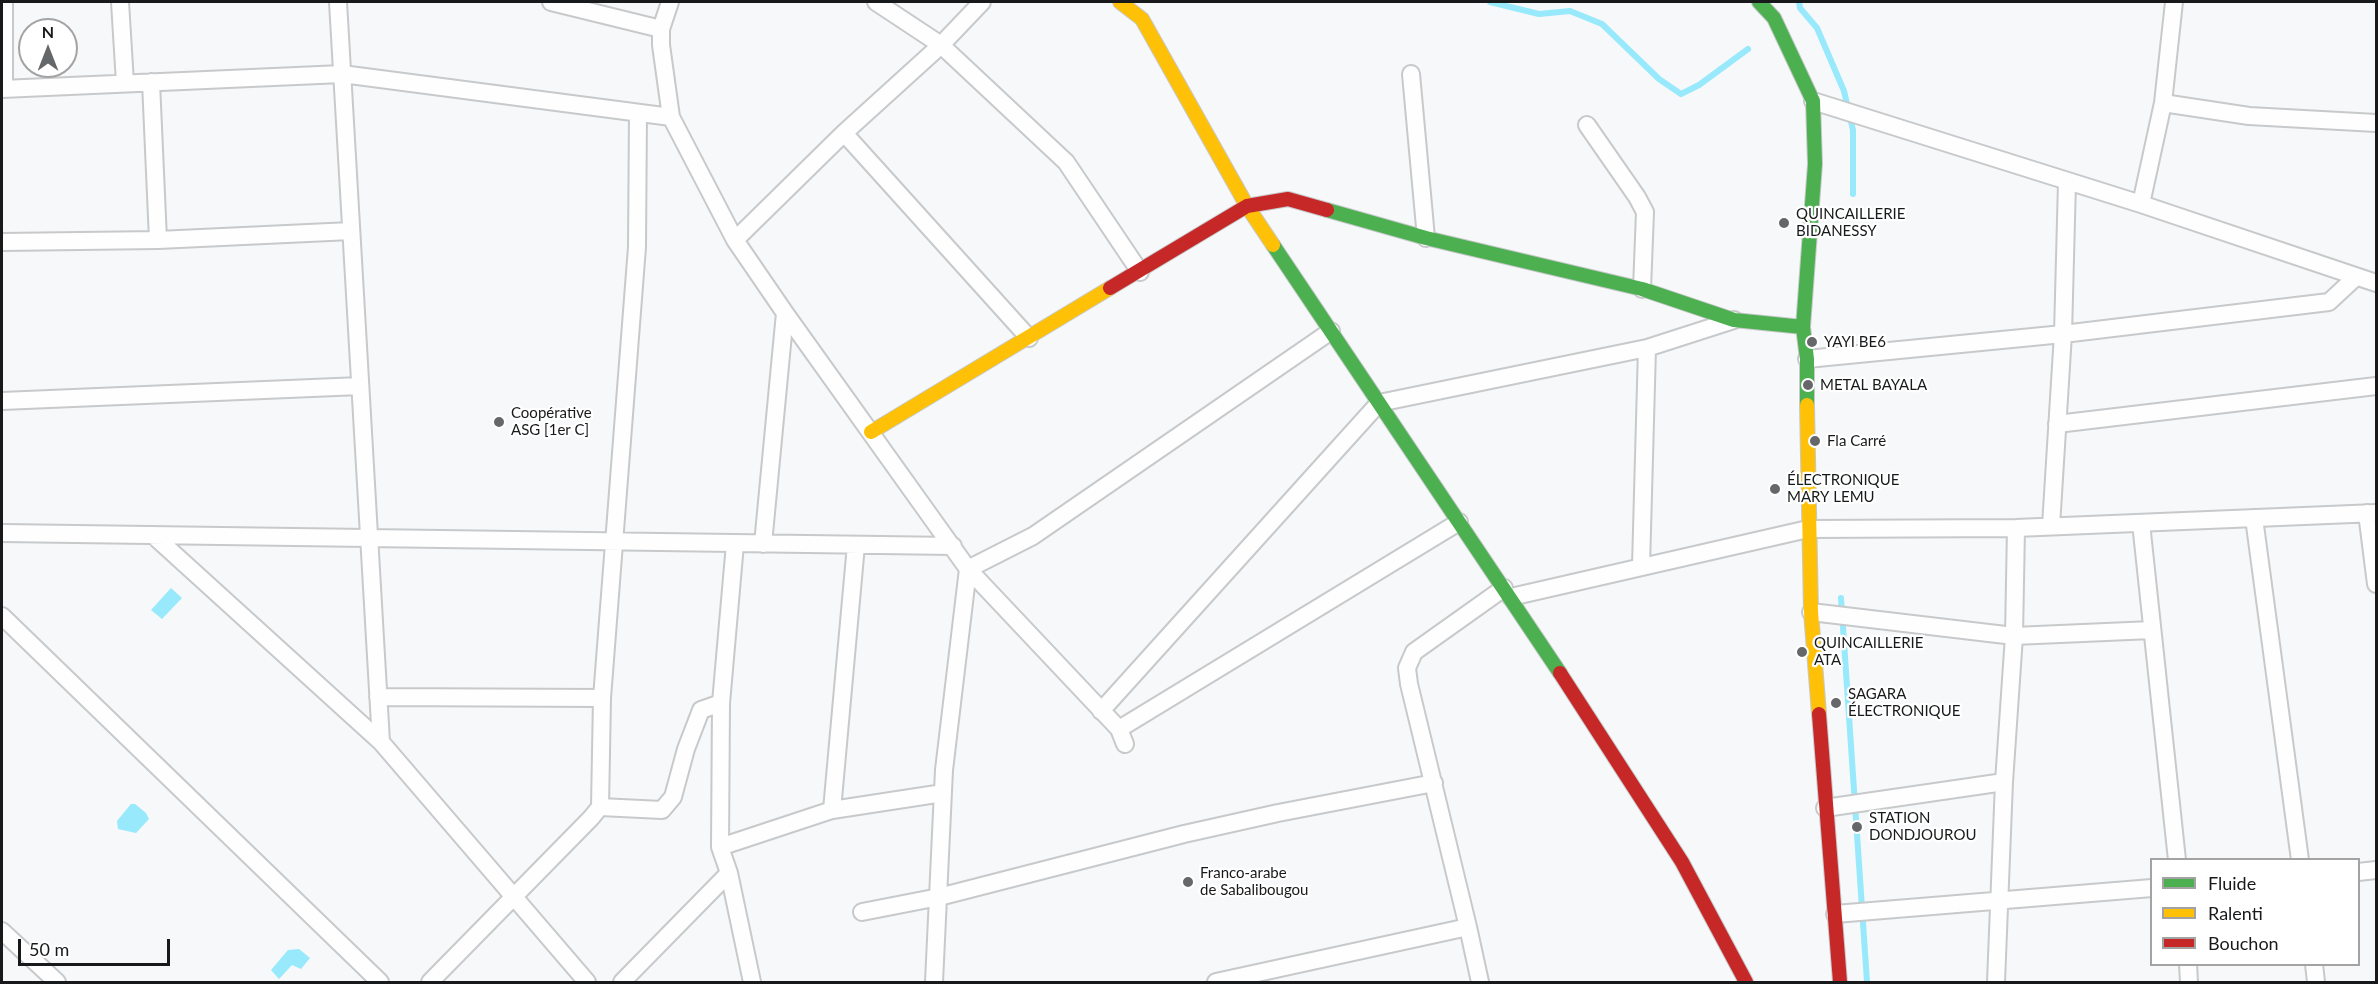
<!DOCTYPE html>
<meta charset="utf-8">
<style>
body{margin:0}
#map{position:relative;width:2378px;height:984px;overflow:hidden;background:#f6f8fa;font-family:Lato,sans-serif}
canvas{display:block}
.frame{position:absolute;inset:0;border:3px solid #18191a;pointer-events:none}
.legend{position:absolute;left:2150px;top:858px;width:210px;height:108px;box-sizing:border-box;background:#fff;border:2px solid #a3a3a3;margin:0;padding:8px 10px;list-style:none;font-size:18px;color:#18191a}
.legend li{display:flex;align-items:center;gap:12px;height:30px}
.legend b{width:30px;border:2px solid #a3a3a3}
.north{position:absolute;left:18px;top:18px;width:60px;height:60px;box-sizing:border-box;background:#fff;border:2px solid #a3a3a3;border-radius:50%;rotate:0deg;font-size:16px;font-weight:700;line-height:24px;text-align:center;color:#18191a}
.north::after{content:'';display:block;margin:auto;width:21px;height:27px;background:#666768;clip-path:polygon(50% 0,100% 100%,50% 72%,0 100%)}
.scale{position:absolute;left:18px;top:939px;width:152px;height:27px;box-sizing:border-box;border:3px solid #18191a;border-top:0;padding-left:8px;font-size:18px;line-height:21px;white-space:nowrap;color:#18191a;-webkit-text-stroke:4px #fff;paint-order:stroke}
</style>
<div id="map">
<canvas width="2378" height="984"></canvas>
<div class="frame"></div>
<ul class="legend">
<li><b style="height:8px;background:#4caf50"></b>Fluide</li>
<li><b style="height:8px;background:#ffc107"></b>Ralenti</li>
<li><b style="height:8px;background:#c62828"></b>Bouchon</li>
</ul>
<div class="north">N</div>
<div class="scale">50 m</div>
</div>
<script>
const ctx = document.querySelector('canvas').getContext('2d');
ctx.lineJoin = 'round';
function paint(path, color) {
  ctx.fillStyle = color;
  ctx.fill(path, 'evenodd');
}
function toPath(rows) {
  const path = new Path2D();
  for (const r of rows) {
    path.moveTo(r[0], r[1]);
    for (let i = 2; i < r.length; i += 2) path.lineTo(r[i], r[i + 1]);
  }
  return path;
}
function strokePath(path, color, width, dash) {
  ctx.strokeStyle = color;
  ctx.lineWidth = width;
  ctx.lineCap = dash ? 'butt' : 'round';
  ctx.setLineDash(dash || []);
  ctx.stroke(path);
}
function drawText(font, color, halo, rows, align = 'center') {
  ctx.font = font + ' Lato,sans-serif';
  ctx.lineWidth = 4.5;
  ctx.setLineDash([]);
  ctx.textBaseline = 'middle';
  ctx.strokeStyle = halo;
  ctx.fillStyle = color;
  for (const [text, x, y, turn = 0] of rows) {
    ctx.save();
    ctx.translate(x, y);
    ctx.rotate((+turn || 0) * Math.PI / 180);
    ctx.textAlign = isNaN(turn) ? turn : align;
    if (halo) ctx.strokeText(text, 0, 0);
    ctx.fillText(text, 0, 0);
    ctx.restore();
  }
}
paint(toPath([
 [171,588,182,598,162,619,151,610],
 [131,804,135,804,146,813,149,819,136,833,118,829,117,821],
 [299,949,310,958,301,969,292,965,279,979,271,970,288,950]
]), '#97e9fb');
strokePath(toPath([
 [1490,2,1539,14,1570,11,1602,24,1659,79,1681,94,1699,85,1748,49],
 [1799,2,1800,8,1817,28,1844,91,1853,130,1853,194],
 [1841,598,1867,982]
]), '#97e9fb', 6);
const street = toPath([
 [4,2,4,89],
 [120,2,125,83],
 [338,2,381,742],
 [551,2,661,29],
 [670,2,661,29,661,45,671,117,735,240,785,313,968,569,1119,729,1125,744],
 [876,2,941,45,1066,162,1140,272],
 [1411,74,1426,238],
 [151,82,158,240],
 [2,89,342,74,671,117],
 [1813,101,2141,204,2376,283],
 [2163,103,2249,116,2376,123],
 [1587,125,1637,197,1645,212,1642,289],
 [844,133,1029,338],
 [2141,204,2163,103,2174,2],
 [735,240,844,133,941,45,982,2],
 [2,242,158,240,351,231],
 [1807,359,2063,334,2329,302,2356,277],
 [2,401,360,386],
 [2057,424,2376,386],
 [2367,513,2376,584],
 [2254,518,2300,860],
 [2141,523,2177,860],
 [2051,526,2063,334,2067,182],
 [2,533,953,546],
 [153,535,381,742,587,982],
 [735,544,721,703,720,847,729,873,752,982],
 [763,544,785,313],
 [1641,566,1647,348],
 [1511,597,1808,529,2016,528,2376,513],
 [1811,612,2014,636,2152,630],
 [2,616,380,982],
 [378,697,602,698],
 [1101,711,1379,403,1647,348,1734,320],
 [1119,729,1459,522],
 [600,807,662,810,673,797,686,749,701,710,721,703],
 [1825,808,2004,782],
 [832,810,856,545],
 [720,847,832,810,943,793],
 [2358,872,2376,870],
 [862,912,939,897,1184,834,1278,813,1434,783],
 [1835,914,2152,888],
 [2,931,57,982],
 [2188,964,2189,982],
 [2314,964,2316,982],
 [430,982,591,818,600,807,602,698,637,247,638,113],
 [622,982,729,873],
 [934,982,944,770,968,569,1033,536,1331,331],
 [1216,982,1468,927],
 [1480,982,1468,927,1409,684,1407,668,1414,652,1504,588],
 [1996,982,2004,782,2014,636,2016,528]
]);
const fast = toPath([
 [1759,2,1774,18,1813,101,1815,164,1803,327,1807,359,1807,405],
 [1327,210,1426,238,1642,289,1734,320,1803,327],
 [1273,245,1560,673]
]);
const slow = toPath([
 [1120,2,1142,19,1247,206,1273,245],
 [1807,405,1811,612,1819,714],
 [871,432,1110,288]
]);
const jam = toPath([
 [1110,288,1247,206,1288,199,1327,210],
 [1560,673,1682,862,1746,982],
 [1819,714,1840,982]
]);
strokePath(street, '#c7c9cb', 20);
strokePath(fast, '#c7c9cb', 16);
strokePath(slow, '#c7c9cb', 16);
strokePath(jam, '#c7c9cb', 16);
strokePath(street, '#fefefe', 16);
strokePath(fast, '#4caf50', 14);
strokePath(slow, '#ffc107', 14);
strokePath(jam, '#c62828', 14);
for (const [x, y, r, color] of [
 [1784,223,6,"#666768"],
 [1812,342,6,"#666768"],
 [1808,385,6,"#666768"],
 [499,422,6,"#666768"],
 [1815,441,6,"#666768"],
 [1775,489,6,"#666768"],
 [1802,652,6,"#666768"],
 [1836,703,6,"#666768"],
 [1857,827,6,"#666768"],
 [1188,882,6,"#666768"]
]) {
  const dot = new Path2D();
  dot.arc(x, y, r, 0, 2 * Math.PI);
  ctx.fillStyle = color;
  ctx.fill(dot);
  strokePath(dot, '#fff', 2);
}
drawText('15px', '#18191a', '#fff', [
 ["QUINCAILLERIE",1796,214],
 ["BIDANESSY",1796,231],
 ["YAYI BE6",1824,342],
 ["METAL BAYALA",1820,385],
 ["Coopérative",511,413],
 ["ASG [1er C]",511,430],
 ["Fla Carré",1827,441],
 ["ÉLECTRONIQUE",1787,480],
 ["MARY LEMU",1787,497],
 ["QUINCAILLERIE",1814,643],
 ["ATA",1814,660],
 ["SAGARA",1848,694],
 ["ÉLECTRONIQUE",1848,711],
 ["STATION",1869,818],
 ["DONDJOUROU",1869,835],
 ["Franco-arabe",1200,873],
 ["de Sabalibougou",1200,890]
], 'left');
</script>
